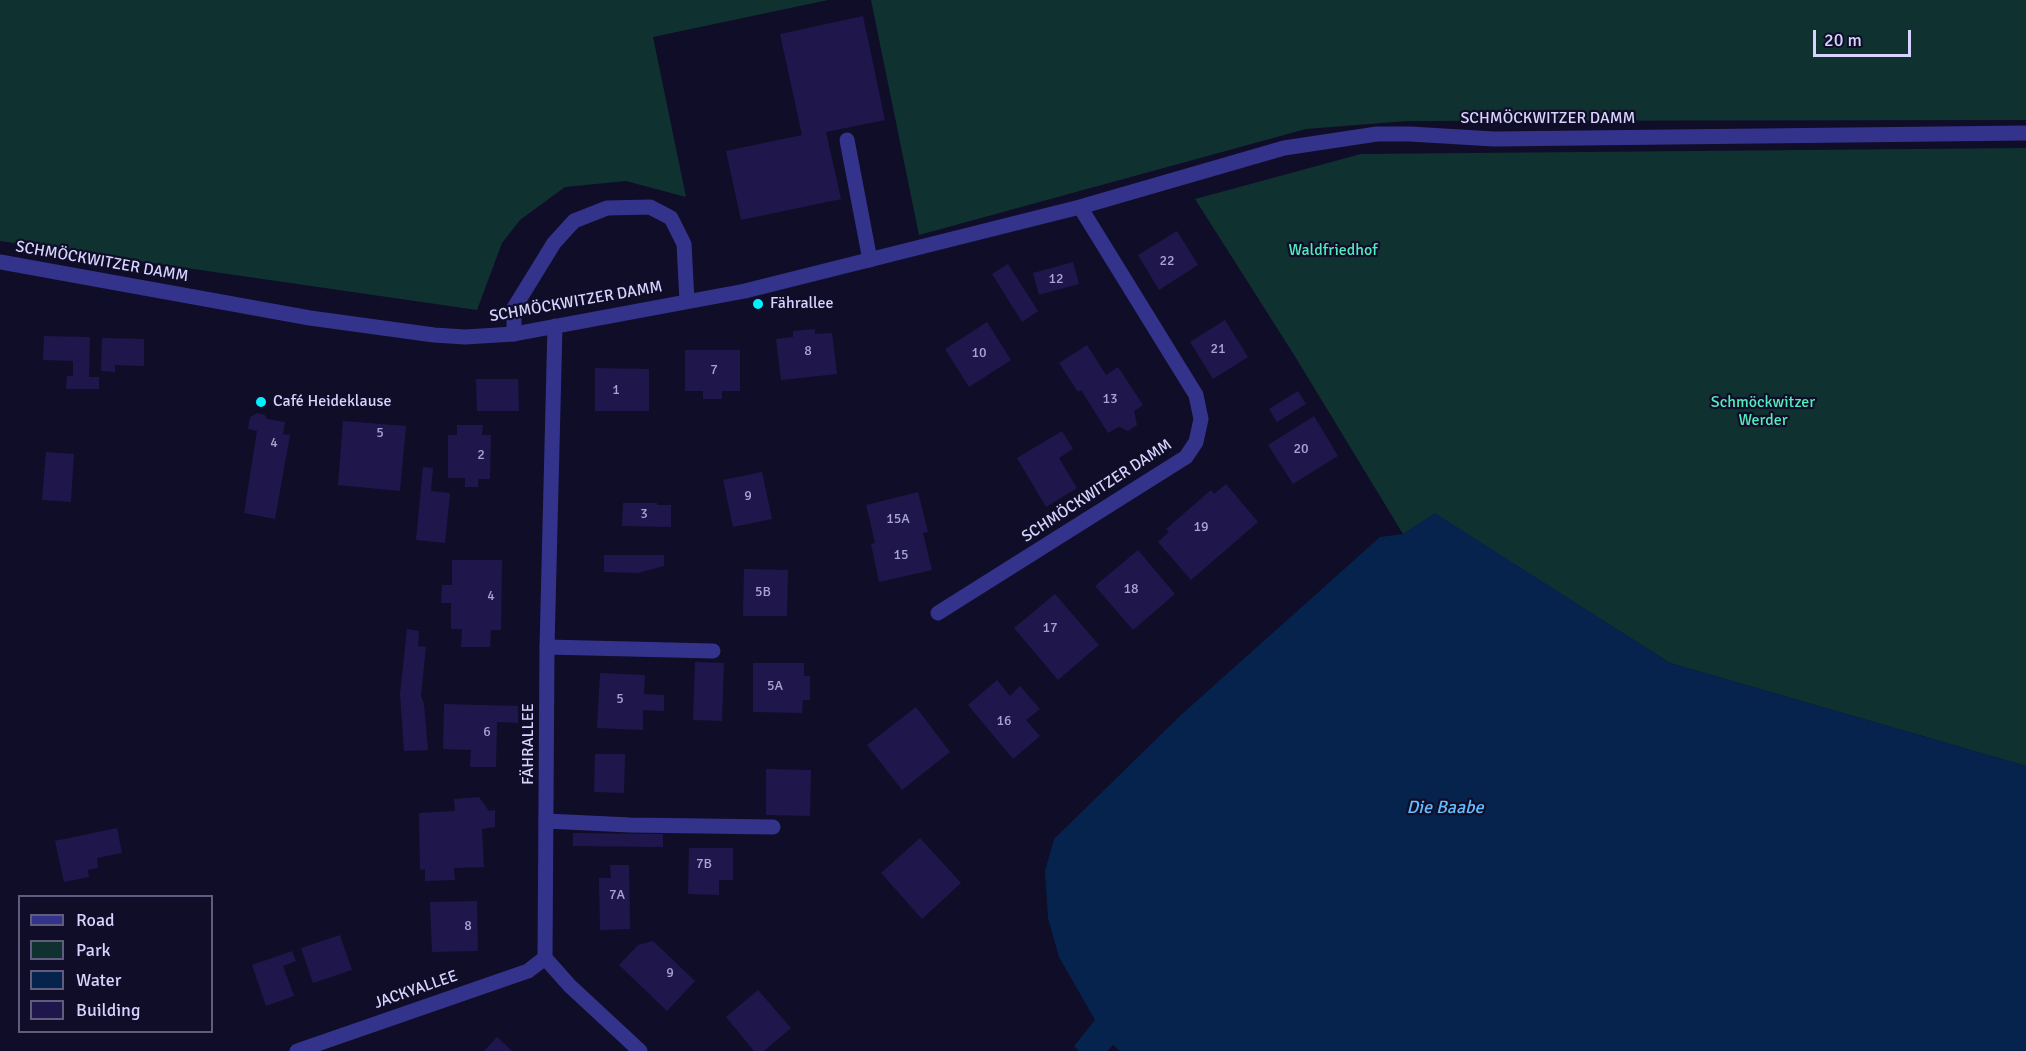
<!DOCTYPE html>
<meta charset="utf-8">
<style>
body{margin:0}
#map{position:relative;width:2026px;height:1051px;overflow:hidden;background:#100d28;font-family:Signika,sans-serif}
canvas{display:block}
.legend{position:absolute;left:18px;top:895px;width:195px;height:138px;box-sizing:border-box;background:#100d28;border:2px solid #5f5c7e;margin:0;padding:8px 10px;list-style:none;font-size:18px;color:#d6d3ff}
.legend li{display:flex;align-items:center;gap:12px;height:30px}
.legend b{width:30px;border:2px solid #5f5c7e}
.scale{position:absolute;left:1813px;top:30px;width:98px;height:27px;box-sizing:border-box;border:3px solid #d6d3ff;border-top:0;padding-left:8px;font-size:18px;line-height:21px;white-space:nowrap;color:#d6d3ff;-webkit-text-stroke:4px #100d28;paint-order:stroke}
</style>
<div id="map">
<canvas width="2026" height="1051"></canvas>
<ul class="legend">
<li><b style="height:8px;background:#33338c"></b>Road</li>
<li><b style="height:16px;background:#0f3230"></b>Park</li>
<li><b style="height:16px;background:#06234d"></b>Water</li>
<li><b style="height:16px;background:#1f174b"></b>Building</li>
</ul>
<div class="scale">20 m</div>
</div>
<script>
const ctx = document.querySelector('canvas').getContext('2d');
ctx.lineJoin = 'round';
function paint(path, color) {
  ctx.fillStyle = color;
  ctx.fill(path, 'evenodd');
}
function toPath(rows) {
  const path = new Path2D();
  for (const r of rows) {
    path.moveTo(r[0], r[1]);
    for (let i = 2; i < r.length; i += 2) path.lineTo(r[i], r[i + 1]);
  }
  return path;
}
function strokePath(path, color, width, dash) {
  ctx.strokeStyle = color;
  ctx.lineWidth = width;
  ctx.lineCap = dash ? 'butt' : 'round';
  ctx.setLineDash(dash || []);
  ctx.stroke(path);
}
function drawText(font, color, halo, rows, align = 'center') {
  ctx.font = font + ' Signika,sans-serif';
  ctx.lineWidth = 4.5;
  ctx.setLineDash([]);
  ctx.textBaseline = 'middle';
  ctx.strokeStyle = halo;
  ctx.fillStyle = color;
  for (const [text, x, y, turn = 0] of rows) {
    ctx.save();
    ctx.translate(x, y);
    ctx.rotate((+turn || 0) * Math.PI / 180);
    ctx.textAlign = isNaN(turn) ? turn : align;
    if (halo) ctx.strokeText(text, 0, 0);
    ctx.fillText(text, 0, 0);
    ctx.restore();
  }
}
paint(toPath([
 [0,0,828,0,653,37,686,197,626,181,565,187,520,220,502,243,477,310,0,241],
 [871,0,2026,0,2026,120,1407,121,1306,129,919,235],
 [2026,148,2026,766,1670,663,1435,514,1403,534,1296,358,1195,199,1361,154]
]), '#0f3230');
paint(toPath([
 [1435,513,1670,663,2026,766,2026,1051,1120,1051,1113,1045,1107,1051,1079,1051,1074,1046,1095,1020,1059,957,1048,918,1045,871,1054,839,1181,715,1380,537,1403,534]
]), '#06234d');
paint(toPath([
 [863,16,885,120,826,132,841,199,741,220,726,151,802,135,780,34],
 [1177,231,1198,265,1159,290,1138,255],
 [1073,262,1079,284,1039,295,1033,273],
 [1008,264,1038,311,1022,322,992,274],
 [1225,320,1248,357,1213,379,1190,342],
 [987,322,1011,360,969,387,945,349],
 [815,329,815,334,832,333,837,374,781,380,776,339,793,337,793,331],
 [44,336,90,337,89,377,99,377,99,389,66,389,67,376,73,376,73,361,43,360],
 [102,338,144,339,144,366,115,365,115,372,101,371],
 [1087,345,1106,375,1118,367,1143,405,1134,411,1137,425,1128,431,1119,427,1108,433,1081,390,1078,392,1059,363],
 [685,350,740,350,740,391,722,391,722,399,703,399,703,391,685,391],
 [595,368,649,369,649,411,595,411],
 [476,379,518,379,519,411,477,411],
 [1298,391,1306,404,1277,422,1269,409],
 [257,413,265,415,267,419,285,422,283,434,290,435,275,519,244,513,257,431,248,429,250,417],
 [1314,416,1338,456,1293,484,1268,445],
 [343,421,406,426,400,491,338,485],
 [457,425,483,425,482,435,491,435,490,479,478,479,478,487,465,487,465,478,448,478,448,435,457,435],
 [1062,431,1073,449,1059,458,1077,488,1046,507,1017,458],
 [46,452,74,454,71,502,42,500],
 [423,467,433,468,431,491,450,493,445,543,416,540],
 [762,472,772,519,733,527,723,480],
 [1226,484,1258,522,1191,580,1158,542,1169,532,1166,529,1211,490,1214,494],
 [918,492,928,532,923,533,932,570,879,582,871,544,875,543,866,505],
 [623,503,657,503,657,505,671,505,671,527,622,526],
 [1138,550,1175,594,1133,630,1095,586],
 [604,555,664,555,664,566,638,573,604,572],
 [452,560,502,560,501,630,491,630,490,647,461,647,462,629,451,629,451,603,441,603,442,585,452,585],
 [744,569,788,570,787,616,743,616],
 [1055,594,1099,645,1058,680,1014,628],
 [407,629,419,631,418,646,426,647,421,696,424,704,428,750,404,751,400,694],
 [695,662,724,663,722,721,693,720],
 [753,663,804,663,804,676,810,676,810,700,803,700,802,713,753,712],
 [600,673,645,675,644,694,664,695,664,711,643,710,643,730,597,728],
 [997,680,1010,696,1020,686,1040,709,1026,720,1040,736,1013,759,968,705],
 [444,704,518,706,518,723,497,722,496,767,470,767,471,750,443,749],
 [916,707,950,752,902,790,867,745],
 [595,754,625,754,624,793,594,792],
 [766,769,811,770,810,816,766,815],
 [479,797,489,811,495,810,495,827,482,829,484,867,454,868,455,880,425,881,425,869,420,870,419,813,455,811,454,799],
 [117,828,122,853,97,858,98,868,88,870,89,877,64,882,55,841],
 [573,833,663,834,663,847,573,846],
 [920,838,961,883,922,919,881,873],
 [689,848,733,848,733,880,719,880,719,895,688,894],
 [610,865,629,865,630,929,600,930,599,878,611,878],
 [477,901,478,951,432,952,430,902],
 [340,935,352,970,313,983,301,948],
 [653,941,695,981,667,1011,619,965,638,945],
 [292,951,296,961,283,966,294,996,266,1006,252,965],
 [758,990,791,1028,764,1051,754,1051,726,1017],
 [497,1037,512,1051,484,1051]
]), '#1f174b');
strokePath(toPath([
 [847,140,870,260],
 [514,334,514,308,554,243,574,221,607,208,650,207,671,218,684,244,687,301],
 [547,647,713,651],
 [546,821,630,825,773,827]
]), '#33338c', 15);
strokePath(toPath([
 [0,262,310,318,434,335,465,337,514,334,745,291,1080,207,1284,148,1377,134,1410,134,1494,139,2026,133],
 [555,326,547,647,545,958,570,986,640,1051],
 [938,613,1186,457,1196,442,1201,419,1196,395,1080,207],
 [297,1051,528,971,545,958]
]), '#33338c', 15);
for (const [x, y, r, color] of [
 [758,304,6,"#00f0fe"],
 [261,402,6,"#00f0fe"]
]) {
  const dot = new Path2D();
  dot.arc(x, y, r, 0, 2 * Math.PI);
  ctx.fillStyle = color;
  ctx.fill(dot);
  strokePath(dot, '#100d28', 2);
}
drawText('14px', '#a8a4d2', null, [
 ["22",1167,261],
 ["12",1056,279],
 ["21",1218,349],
 ["8",808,351],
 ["10",979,353],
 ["7",714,370],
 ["1",616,390],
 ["13",1110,399],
 ["5",380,433],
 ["4",274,443],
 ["20",1301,449],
 ["2",481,455],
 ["9",748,496],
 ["3",644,514],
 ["15A",898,519],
 ["19",1201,527],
 ["15",901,555],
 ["18",1131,589],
 ["5B",763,592],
 ["4",491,596],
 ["17",1050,628],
 ["5A",775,686],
 ["5",620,699],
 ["16",1004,721],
 ["6",487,732],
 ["7B",704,864],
 ["7A",617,895],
 ["8",468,926],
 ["9",670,973]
]);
drawText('16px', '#d6d3ff', '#100d28', [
 ["SCHMÖCKWITZER DAMM",1548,119],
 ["SCHMÖCKWITZER DAMM",102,262,10],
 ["SCHMÖCKWITZER DAMM",576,302,-10],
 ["SCHMÖCKWITZER DAMM",1097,491,-33],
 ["FÄHRALLEE",529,744,-90],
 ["JACKYALLEE",416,990,-19]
]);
drawText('16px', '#52ecbf', '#100d28', [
 ["Waldfriedhof",1333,251],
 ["Schmöckwitzer",1763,403],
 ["Werder",1763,421]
]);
drawText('16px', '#d6d3ff', '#100d28', [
 ["Fährallee",770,304],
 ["Café Heideklause",273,402]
], 'left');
drawText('italic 18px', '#61bdff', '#100d28', [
 ["Die Baabe",1445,808]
]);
</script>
